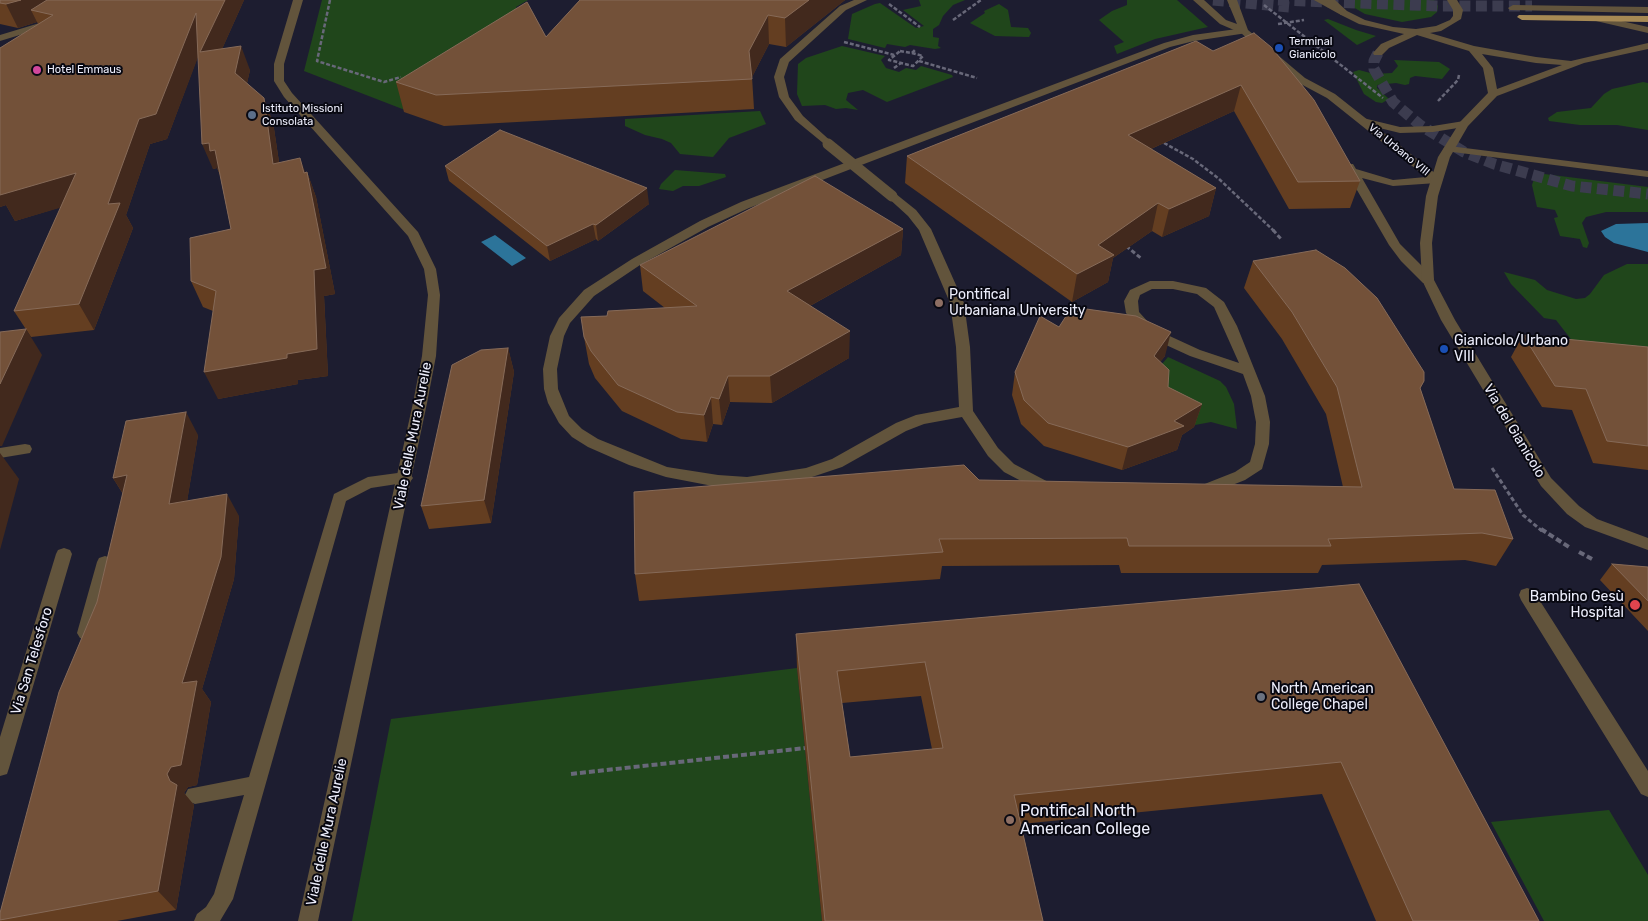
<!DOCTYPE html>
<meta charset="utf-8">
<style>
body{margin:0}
canvas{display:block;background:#1d1d30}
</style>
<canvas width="1648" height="921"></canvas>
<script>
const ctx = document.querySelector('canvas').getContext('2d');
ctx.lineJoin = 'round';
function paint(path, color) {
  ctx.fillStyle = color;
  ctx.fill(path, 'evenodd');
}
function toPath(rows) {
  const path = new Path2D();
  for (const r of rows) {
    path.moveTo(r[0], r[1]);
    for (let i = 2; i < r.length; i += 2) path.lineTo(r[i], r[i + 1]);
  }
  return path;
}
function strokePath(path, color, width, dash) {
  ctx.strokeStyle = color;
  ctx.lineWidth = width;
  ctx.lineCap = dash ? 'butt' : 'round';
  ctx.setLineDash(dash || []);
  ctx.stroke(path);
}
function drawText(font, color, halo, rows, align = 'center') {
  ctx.font = font + ' Rubik,sans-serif';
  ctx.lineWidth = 4;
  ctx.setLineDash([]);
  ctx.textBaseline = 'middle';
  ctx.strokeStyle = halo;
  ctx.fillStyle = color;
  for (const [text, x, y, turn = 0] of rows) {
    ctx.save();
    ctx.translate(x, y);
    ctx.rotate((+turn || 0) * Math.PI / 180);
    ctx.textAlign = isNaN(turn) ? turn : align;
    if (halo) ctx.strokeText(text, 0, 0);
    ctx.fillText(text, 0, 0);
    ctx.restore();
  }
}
paint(toPath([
 [322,0,528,0,516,7,529,30,405,110,304,71],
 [919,0,965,0,953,5,943,16,939,25,933,29,933,37,939,38,938,46,941,48,935,49,910,45,905,47,887,44,885,48,848,39,852,14,875,4,880,3,916,28,924,26,903,10,921,6],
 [1127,0,1177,0,1208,27,1155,39,1117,54,1114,46,1124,42,1099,20,1112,11,1127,5],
 [1346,0,1434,0,1438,6,1437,12,1431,17,1402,22,1365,14,1353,7],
 [999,4,1008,10,1011,27,1028,28,1031,33,1029,37,995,36,970,23,985,13,984,11],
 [1328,19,1356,30,1376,36,1357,45,1324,20],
 [842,46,885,56,881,60,886,68,899,72,906,68,916,70,921,66,952,75,953,77,887,102,863,90,848,93,846,100,858,110,846,108,836,109,825,105,802,106,797,94,798,64,806,58],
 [1394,60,1439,62,1450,69,1442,79,1415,76,1410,78,1409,84,1405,85,1396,83,1377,85,1377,88,1389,99,1382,103,1376,102,1364,94,1353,72,1359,70,1374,74,1392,73,1398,66],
 [1643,82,1648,83,1648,130,1617,125,1580,125,1549,121,1548,118,1557,112,1591,108,1604,94,1612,89],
 [760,111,766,124,729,138,713,157,680,154,671,143,662,139,645,135,625,126,625,119],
 [675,170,725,174,726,177,699,186,683,186,673,191,659,189,661,184],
 [1536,173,1648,187,1648,212,1606,212,1586,217,1582,223,1589,243,1587,248,1583,247,1580,239,1560,236,1554,218,1558,217,1555,210,1537,207,1532,185],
 [1627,264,1648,264,1648,349,1577,347,1556,320,1544,318,1511,284,1504,272,1535,280,1547,290,1576,299,1585,298,1590,294,1604,275],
 [1168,357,1220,381,1226,387,1234,404,1237,429,1211,422,1195,425,1166,409,1151,377],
 [797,668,822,921,352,921,391,719],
 [1609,810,1648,875,1648,921,1544,921,1491,822]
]), '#20461b');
paint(toPath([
 [1648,223,1648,252,1614,243,1605,237,1601,231,1616,224],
 [495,235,526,258,512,266,481,242]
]), '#2c749a');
strokePath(toPath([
 [1378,53,1374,61,1374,69,1393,102,1420,125,1464,152,1494,164,1572,186,1648,194]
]), '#3c3c4f', 11, [11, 5.5]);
strokePath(toPath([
 [1213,0,1289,7],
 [1278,0,1438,6,1532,6]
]), '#3c3c4f', 11, [11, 5.5]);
strokePath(toPath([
 [330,0,317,61,384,82,401,77],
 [889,4,920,27],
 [1264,5,1383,98],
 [953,20,981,0],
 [1278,24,1304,20],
 [844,42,894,55],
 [900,51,912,53,923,56,913,66,889,60,900,51],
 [912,53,916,49],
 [919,61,977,78],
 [894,68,901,63],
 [1438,101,1458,80,1459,75],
 [1164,143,1193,159,1218,178,1274,231]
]), '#686879', 2.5, [4, 2]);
strokePath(toPath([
 [1273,230,1281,239],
 [1126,246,1142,259],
 [989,315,1070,313],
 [1492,468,1523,515,1542,531]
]), '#686879', 3, [4.5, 2.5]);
strokePath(toPath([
 [1541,529,1569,547],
 [1579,552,1592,559],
 [571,774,805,748]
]), '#686879', 4, [6, 3]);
paint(toPath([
 [854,0,867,0,846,10,789,62,784,77,789,97,803,116,834,144,828,147,795,120,779,97,774,77,780,59,840,6,854,0],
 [1314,0,1326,0,1349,13,1341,15,1314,0],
 [1513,5,1648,7,1648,13,1510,10,1508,8,1513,5],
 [43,22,48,25,46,27,0,41,0,35,43,22],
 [1244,28,1247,29,1247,33,1194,41,1170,47,749,208,708,227,640,265,594,296,570,323,564,336,557,369,558,389,569,416,582,429,598,439,667,467,718,475,747,477,806,468,832,459,896,423,916,415,959,407,956,347,950,303,919,230,908,216,886,196,892,192,896,194,916,210,931,229,964,303,970,347,973,411,998,448,1014,464,1054,485,1057,489,1054,493,1044,493,1004,472,988,456,962,417,924,424,906,431,842,467,812,477,747,489,718,487,666,477,629,465,588,447,572,437,559,423,548,403,544,389,543,369,550,336,559,318,584,290,632,259,700,221,741,202,1164,43,1193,35,1244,28],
 [1363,118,1400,127,1433,126,1464,121,1469,124,1464,127,1433,132,1400,133,1359,123,1359,119,1363,118],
 [1449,146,1648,171,1648,177,1445,151,1443,149,1449,146],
 [1150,281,1173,281,1206,288,1224,302,1237,326,1265,396,1270,422,1269,444,1262,469,1245,480,1202,497,1197,495,1194,491,1197,487,1235,472,1250,462,1255,444,1256,422,1251,396,1243,374,1190,356,1153,339,1139,329,1126,313,1124,301,1130,290,1150,281],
 [1152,289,1173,289,1197,294,1214,307,1239,363,1200,350,1163,333,1149,323,1139,312,1138,301,1140,295,1152,289],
 [405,472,410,474,413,478,410,482,371,488,346,501,233,899,220,921,194,921,197,914,206,907,214,894,244,795,195,804,188,801,185,795,188,789,249,777,334,494,368,477,405,472],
 [105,556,111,558,113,562,95,633,92,638,86,640,80,638,77,633,97,562,99,558,105,556],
 [1527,588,1533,590,1648,771,1648,797,1641,794,1521,600,1519,595,1521,590,1527,588]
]), '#62543c');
paint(toPath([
 [293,0,303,0,284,64,284,81,292,93,418,232,436,269,440,295,436,356,427,403,318,921,298,921,413,403,422,356,428,295,424,269,408,236,284,97,274,81,274,64,293,0],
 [1193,0,1204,0,1226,20,1237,24,1227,0,1237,0,1248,30,1305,78,1335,94,1441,178,1443,180,1437,183,1393,186,1362,178,1400,244,1433,277,1434,280,1433,283,1423,283,1401,261,1389,245,1343,166,1345,164,1353,164,1356,169,1393,180,1426,177,1327,98,1297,82,1241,33,1220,24,1193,0],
 [25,444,30,445,32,449,30,453,0,458,0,448,25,444],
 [64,548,70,550,72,554,9,768,7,774,0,776,0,737,56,554,58,550,64,548]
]), '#62543c');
paint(toPath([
 [1325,0,1335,0,1347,11,1365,20,1393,27,1416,29,1436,26,1450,20,1453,16,1453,10,1447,0,1457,0,1463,10,1461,19,1441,31,1430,33,1474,46,1536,57,1571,61,1648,43,1648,49,1584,63,1497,96,1468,126,1450,157,1438,196,1432,243,1434,280,1455,320,1551,478,1579,506,1597,519,1648,538,1648,550,1585,527,1567,514,1541,486,1441,320,1422,280,1420,243,1426,196,1438,157,1460,122,1488,93,1483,68,1469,51,1417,35,1389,48,1382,55,1374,55,1373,53,1381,44,1404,34,1359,24,1341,15,1325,0],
 [1482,54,1536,63,1562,65,1497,89,1493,68,1482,54],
 [1599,16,1648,27,1648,33,1596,21,1594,19,1599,16]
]), '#62543c');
paint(toPath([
 [1519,15,1648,16,1648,22,1522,20,1517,17,1519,15]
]), '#a68954');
strokePath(toPath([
 [828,144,892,196]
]), '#62543c', 11);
paint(toPath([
 [0,0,244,0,222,49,250,70,247,83,273,122,279,162,305,172,307,172,316,197,335,294,324,296,328,376,298,380,298,384,218,399,213,311,203,307,191,281,231,229,220,175,217,168,213,169,198,56,167,139,150,144,126,215,133,228,94,330,31,337,14,311,61,207,15,221,6,205,0,207,0,48,38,24,37,22,18,28,0,24],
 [580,0,845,0,786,47,769,44,752,77,754,109,444,126,404,112,396,82,546,37],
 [1196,41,1360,181,1350,208,1289,209,1234,111,1151,149,1216,188,1209,216,1162,237,1152,231,1113,258,1108,282,1072,302,905,183,907,156],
 [445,166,649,204,598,241,596,239,550,261,449,181],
 [903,229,901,255,810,306,849,358,772,403,730,402,722,425,713,424,707,442,681,439,622,411,595,378,589,364,584,337,607,316,665,308,643,291,640,265],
 [1253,261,1424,381,1420,389,1454,489,1513,539,1496,566,1465,560,1322,565,1318,573,1121,573,1119,565,942,566,940,579,639,601,635,574,979,480,1343,487,1326,414,1282,339,1244,288],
 [1059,327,1165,356,1160,362,1168,387,1202,404,1194,427,1182,435,1177,450,1122,470,1044,446,1021,424,1012,395,1015,372],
 [1523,335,1648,347,1648,470,1593,463,1572,410,1542,407,1511,357],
 [508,348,514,372,491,523,429,529,421,506],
 [198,435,187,501,239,516,234,579,202,689,211,702,197,785,188,787,184,793,194,805,176,910,117,921,0,921,0,913,97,602,123,494,113,478],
 [1612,564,1648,567,1648,631,1600,580],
 [1359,584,1539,921,1376,921,1322,794,1021,824,1043,921,822,921,797,668,796,634],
 [921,696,932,749,850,757,842,703]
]), '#643e21');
paint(toPath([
 [21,0,74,0,31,10,37,22,18,28,6,4],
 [225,0,244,0,210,76,200,52,167,139,150,144,126,215,133,228,94,330,79,304,108,204,139,119,196,13],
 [809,0,845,0,786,47,785,18],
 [768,15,769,44,751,79,749,51],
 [241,46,250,70,244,97,235,73],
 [1241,85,1234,111,1122,162,1128,135],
 [264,98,273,122,283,189,273,164],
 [209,143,215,150,221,176,217,168,213,169,202,144],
 [300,158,310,186,307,172,316,197,335,294,324,296,328,376,298,380,298,384,218,399,204,372,304,173],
 [76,173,90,199,15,221,6,205,0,207,0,193],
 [647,188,649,204,598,241,596,225],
 [1216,188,1209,216,1162,237,1169,209],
 [1158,203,1152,231,1113,258,1108,282,1072,302,1077,274,1098,245],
 [593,224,596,239,550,261,547,246],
 [903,229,901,255,788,318,787,291],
 [26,329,42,355,2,446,0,446,0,384],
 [850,331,849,358,772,403,770,376],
 [1171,332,1165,356,1147,379,1154,356],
 [508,348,514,372,491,523,484,500],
 [728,376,730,402,722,425,719,399],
 [711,397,713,424,707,442,704,415],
 [1202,404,1194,427,1182,435,1177,450,1122,470,1128,447,1174,421],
 [186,412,198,435,183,526,169,504],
 [0,453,19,479,0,550],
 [127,475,127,500,113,478],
 [227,494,239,516,234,579,202,689,211,702,197,785,188,787,184,793,194,805,176,910,158,891,170,781,167,774,182,683]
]), '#42291d');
const building = toPath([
 [0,0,21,0,6,4,0,3,0,0],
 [47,0,225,0,200,52,241,46,235,73,264,98,273,164,300,158,304,173,307,172,326,268,314,270,317,349,287,354,287,358,204,372,216,291,191,281,190,238,231,229,215,150,210,151,209,143,202,144,196,13,156,114,139,119,108,204,120,203,79,304,14,311,76,173,0,195,0,48,53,15,31,10,47,0],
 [580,0,809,0,785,18,768,15,749,51,752,79,436,95,396,82,527,2,546,37,580,0],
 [1254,33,1271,47,1314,100,1360,181,1298,182,1241,85,1128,135,1216,188,1169,209,1158,203,1098,245,1114,255,1077,274,907,156,1196,41,1213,51,1254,33],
 [500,130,647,188,596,225,593,224,547,246,445,166,500,130],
 [815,176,903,229,787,291,850,331,770,376,728,376,719,399,711,397,704,415,677,412,618,385,591,351,584,337,581,317,607,316,608,311,697,306,640,265,815,176],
 [1316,250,1345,268,1377,298,1424,372,1424,381,1420,388,1454,489,1495,490,1513,539,1482,533,1328,539,1331,546,1129,546,1127,538,939,539,943,552,635,574,634,492,964,465,979,480,1362,487,1337,387,1292,312,1253,261,1316,250],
 [1072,307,1136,316,1171,332,1154,356,1169,370,1168,387,1202,404,1174,421,1184,426,1128,447,1048,423,1024,400,1015,372,1040,316,1059,327,1072,307],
 [26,329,0,384,0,332,26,329],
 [1523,335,1648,347,1648,446,1607,441,1586,389,1555,386,1523,335],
 [508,348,484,500,421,506,452,365,481,350,508,348],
 [186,412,169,504,227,494,221,557,182,683,197,681,181,765,171,767,167,774,170,781,177,785,158,891,0,920,0,913,59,692,97,602,127,475,113,478,126,421,186,412],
 [1612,564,1648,567,1648,601,1612,564],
 [1359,584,1539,921,1413,921,1341,762,1014,795,1043,921,825,921,796,634,1359,584],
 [925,662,943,748,850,757,837,671,925,662]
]);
paint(building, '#735139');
strokePath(building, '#866a58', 1);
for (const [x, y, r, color] of [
 [1279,48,5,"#1a4fb4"],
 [37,70,5,"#d1479c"],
 [252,115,5,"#5c6f8a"],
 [939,303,5,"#8d6e63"],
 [1444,349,5,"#1a4fb4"],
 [1635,605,6,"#e0444e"],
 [1261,697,5,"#6b7280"],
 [1010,820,5,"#8d6e63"]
]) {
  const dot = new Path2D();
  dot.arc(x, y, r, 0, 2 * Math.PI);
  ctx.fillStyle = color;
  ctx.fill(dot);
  strokePath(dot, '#080811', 2);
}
drawText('11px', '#edeefc', '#080811', [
 ["Terminal",1289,42],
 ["Gianicolo",1289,55],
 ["Hotel Emmaus",47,70],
 ["Istituto Missioni",262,109],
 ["Consolata",262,122]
], 'left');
drawText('11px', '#edeefc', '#080811', [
 ["Via Urbano VIII",1399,150,39]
]);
drawText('14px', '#edeefc', '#080811', [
 ["Pontifical",949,295],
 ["Urbaniana University",949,311],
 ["Gianicolo/Urbano",1454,341],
 ["VIII",1454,357],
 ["Bambino Gesù",1624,597,"right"],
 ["Hospital",1624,613,"right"],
 ["North American",1271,689],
 ["College Chapel",1271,705]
], 'left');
drawText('14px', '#edeefc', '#080811', [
 ["Via del Gianicolo",1514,431,59],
 ["Viale delle Mura Aurelie",413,436,-79],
 ["Via San Telesforo",32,661,-73],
 ["Viale delle Mura Aurelie",327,832,-78]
]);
drawText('16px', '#edeefc', '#080811', [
 ["Pontifical North",1020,811],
 ["American College",1020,829]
], 'left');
</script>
